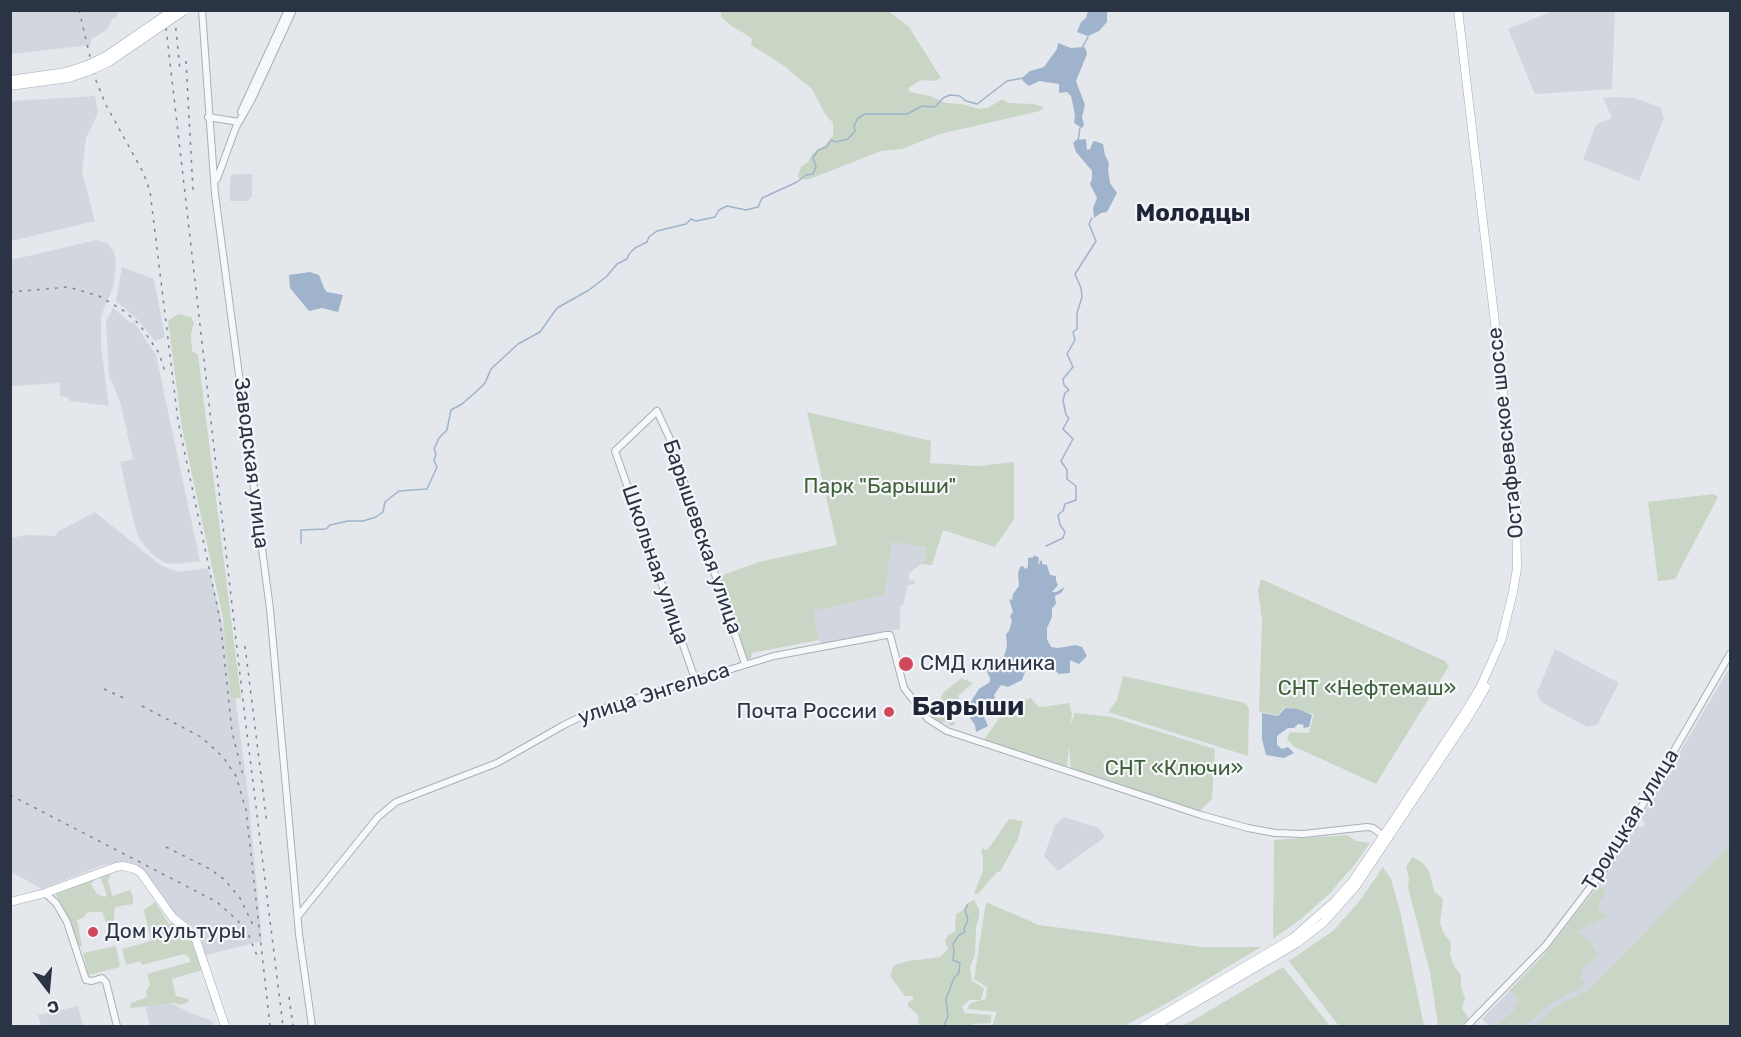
<!DOCTYPE html>
<meta charset="utf-8">
<style>
body{margin:0}
#map{position:relative;width:1741px;height:1037px;overflow:hidden;background:#e4e7ec;font-family:Rubik,sans-serif}
canvas{display:block}
.frame{position:absolute;inset:0;border:12px solid #2b3445;pointer-events:none}
.north{position:absolute;left:18px;top:959px;width:60px;height:60px;-webkit-text-stroke:4px #f4f6f9;paint-order:stroke;rotate:164deg;font-size:16px;font-weight:700;line-height:24px;text-align:center;color:#2b3445}
.north::after{content:'';display:block;margin:auto;width:21px;height:27px;background:#2b3445;clip-path:polygon(50% 0,100% 100%,50% 72%,0 100%)}
</style>
<div id="map">
<canvas width="1741" height="1037"></canvas>
<div class="frame"></div>
<div class="north">С</div>
</div>
<script>
const ctx = document.querySelector('canvas').getContext('2d');
ctx.lineJoin = 'round';
function paint(path, color) {
  ctx.fillStyle = color;
  ctx.fill(path, 'evenodd');
}
function toPath(rows) {
  const path = new Path2D();
  for (const r of rows) {
    path.moveTo(r[0], r[1]);
    for (let i = 2; i < r.length; i += 2) path.lineTo(r[i], r[i + 1]);
  }
  return path;
}
function strokePath(path, color, width, dash) {
  ctx.strokeStyle = color;
  ctx.lineWidth = width;
  ctx.lineCap = dash ? 'butt' : 'round';
  ctx.setLineDash(dash || []);
  ctx.stroke(path);
}
function drawText(font, color, halo, rows, align = 'center') {
  ctx.font = font + ' Rubik,sans-serif';
  ctx.lineWidth = 4.5;
  ctx.setLineDash([]);
  ctx.textBaseline = 'middle';
  ctx.strokeStyle = halo;
  ctx.fillStyle = color;
  for (const [text, x, y, turn = 0] of rows) {
    ctx.save();
    ctx.translate(x, y);
    ctx.rotate((+turn || 0) * Math.PI / 180);
    ctx.textAlign = isNaN(turn) ? turn : align;
    if (halo) ctx.strokeText(text, 0, 0);
    ctx.fillText(text, 0, 0);
    ctx.restore();
  }
}
paint(toPath([
 [10,11,11,10,119,11,116,18,113,18,107,30,91,39,91,45,11,54],
 [1553,11,1615,11,1612,89,1535,94,1508,29],
 [95,96,98,113,86,138,82,172,95,221,11,241,11,101],
 [1615,97,1634,98,1660,107,1664,118,1639,181,1583,159,1596,125,1612,118,1603,98],
 [233,174,252,174,252,196,248,201,230,201,230,178],
 [97,240,108,244,114,252,116,261,114,285,101,316,101,347,109,406,70,401,69,398,60,396,60,383,11,386,11,260],
 [122,267,154,279,165,337,155,341,137,319,116,301],
 [113,308,131,323,134,322,156,355,200,561,176,564,165,563,153,555,140,540,135,528,120,462,133,459,120,401,109,376,106,321],
 [95,512,160,565,178,572,207,568,213,584,230,656,249,803,262,941,206,955,199,936,195,930,171,910,141,868,125,862,103,865,42,889,11,872,10,538,27,535,55,536,59,531],
 [891,541,926,547,925,560,909,574,909,580,915,581,915,584,908,585,903,605,900,606,900,629,820,644,813,611,884,595],
 [1555,649,1619,683,1597,725,1587,727,1541,702,1537,693],
 [1730,667,1730,1026,1489,1026,1482,1019,1542,957,1604,878,1637,826,1643,827,1645,824,1641,818],
 [1064,817,1099,828,1105,837,1058,871,1044,856,1055,825],
 [174,1004,188,1012,212,1021,214,1026,150,1026,145,1005],
 [78,1006,83,1026,41,1026,38,1015]
]), '#d2d6de');
paint(toPath([
 [721,12,888,11,909,27,941,78,934,81,921,80,908,88,910,92,930,96,945,103,962,104,979,109,988,108,1002,99,1009,103,1033,104,1044,107,1040,111,940,134,902,149,881,151,807,180,799,178,798,175,801,167,808,162,812,154,824,146,833,136,833,123,825,114,812,89,783,65,751,45,752,38,730,25,721,17],
 [178,314,191,317,194,323,191,334,192,351,198,355,241,698,231,698,223,618,182,428,168,321],
 [807,412,931,441,930,463,978,466,1014,462,1014,519,995,547,943,530,932,565,920,564,925,560,926,547,892,542,884,595,813,611,819,640,752,653,751,658,745,660,717,577,759,562,837,545],
 [1713,494,1718,497,1675,579,1658,581,1648,502],
 [1261,579,1445,661,1449,666,1376,784,1293,746,1287,739,1290,732,1309,733,1314,714,1284,707,1278,715,1259,712,1262,619,1258,591],
 [1123,676,1245,703,1249,709,1248,756,1108,712,1117,700],
 [961,678,973,683,958,696,960,704,948,712,951,719,956,724,951,726,946,722,937,723,930,717,924,708,932,702,938,704,943,693],
 [1031,698,1038,706,1042,707,1069,703,1072,714,1070,726,1075,713,1112,717,1215,749,1212,799,1200,811,1071,769,1069,746,1067,767,984,740,1007,707,1019,709,1022,706,1023,701],
 [1009,819,1023,821,1017,841,1000,872,998,871,978,894,974,893,983,871,983,857,981,851,983,848,985,850,989,848],
 [1347,835,1356,841,1370,843,1355,864,1330,893,1301,919,1273,939,1274,840],
 [1730,845,1730,1026,1535,1026,1555,1007,1590,989],
 [1412,857,1422,862,1429,871,1434,891,1443,899,1440,923,1444,934,1451,943,1450,955,1454,966,1461,975,1461,987,1465,998,1462,1009,1469,1019,1460,1026,1438,1026,1430,972,1408,887,1409,878,1406,867],
 [1383,867,1391,879,1400,911,1424,1026,1339,1026,1289,961,1333,931,1361,899],
 [109,872,110,877,108,880,112,896,130,890,133,896,133,904,115,907,114,916,116,929,109,930,102,912,88,912,83,918,77,920,82,946,77,946,66,913,56,895,57,891,97,877,91,884,97,894,105,897,107,895,100,877],
 [1598,886,1606,891,1597,907,1609,916,1576,931,1590,941,1598,955,1584,966,1580,976,1586,984,1554,1001,1525,1026,1496,1026,1513,1012,1519,1001,1510,990,1542,957],
 [974,900,979,909,979,918,976,927,975,955,970,967,972,981,984,988,981,1000,969,1000,962,1007,965,1013,991,1015,991,1023,974,1024,971,1026,919,1026,918,1015,908,1006,908,1002,914,999,912,996,905,996,890,976,894,965,909,961,940,957,948,949,945,941,948,935,955,932,956,914,962,911,968,903],
 [155,902,169,924,173,922,188,932,195,941,216,1011,214,1011,202,970,172,979,176,996,188,999,189,1002,181,1005,175,1003,130,1008,131,1003,147,997,146,992,150,985,147,974,190,962,190,958,184,954,142,965,140,961,126,965,122,949,151,941,144,910],
 [986,902,1039,925,1201,947,1261,947,1169,1002,1124,1026,989,1026,992,1026,997,1012,967,1009,970,1003,986,999,987,987,974,979],
 [116,946,120,967,88,975,83,953],
 [1283,967,1330,1026,1182,1026,1197,1018]
]), '#c9d6c5');
paint(toPath([
 [1088,11,1107,11,1107,22,1099,31,1088,36,1077,32,1081,22,1086,18],
 [1058,43,1071,48,1084,47,1086,50,1087,54,1076,81,1085,105,1082,117,1084,125,1082,128,1074,123,1075,115,1071,96,1067,92,1059,93,1059,84,1039,81,1029,86,1023,81,1022,78,1030,71,1044,67,1057,49],
 [1086,139,1087,150,1090,149,1093,142,1095,141,1103,144,1105,155,1109,163,1108,170,1110,183,1117,193,1107,212,1101,213,1094,218,1093,208,1097,198,1090,184,1092,179,1092,171,1076,152,1073,143,1076,140],
 [310,272,319,275,324,288,327,292,343,295,338,312,322,308,309,311,290,288,289,275],
 [1034,555,1039,558,1038,564,1040,564,1039,562,1042,560,1042,564,1047,565,1050,575,1056,576,1056,581,1058,585,1052,592,1056,592,1065,587,1061,593,1055,596,1056,604,1052,608,1052,617,1047,628,1047,639,1051,647,1058,648,1076,645,1082,647,1087,656,1079,664,1070,660,1070,673,1059,674,1044,661,1042,664,1026,669,1022,680,1008,687,1001,685,994,695,995,699,989,699,989,701,983,701,982,712,988,726,976,732,975,725,968,715,968,706,979,689,990,682,990,678,987,672,988,669,1003,660,1007,646,1006,634,1009,631,1012,621,1010,616,1013,612,1009,599,1012,600,1013,594,1019,586,1018,573,1020,567,1023,566,1025,569,1028,567,1028,558,1034,557],
 [1285,708,1298,709,1312,715,1309,727,1303,728,1304,725,1298,724,1294,728,1288,728,1277,736,1277,745,1282,749,1288,747,1294,753,1284,758,1266,755,1262,739,1262,713,1278,716]
]), '#9fb4cc');
strokePath(toPath([
 [1082,48,1088,37],
 [1078,141,1080,128],
 [301,543,301,530,326,529,330,525,348,521,363,521,376,517,383,512,385,502,399,491,427,489,437,467,434,460,436,454,434,449,439,438,447,430,451,410,462,404,478,390,485,383,491,369,518,344,540,332,557,308,589,290,606,277,617,264,627,259,629,254,635,248,647,242,649,237,657,231,686,224,691,219,696,221,715,217,719,210,727,206,746,210,758,207,762,198,797,182,806,175,813,174,816,167,813,158,818,150,827,147,831,140,836,142,848,139,855,131,854,126,858,118,865,114,907,114,922,106,935,107,943,98,950,95,960,96,966,101,977,104,1007,81,1023,78],
 [1046,546,1063,538,1065,532,1060,525,1058,515,1063,511,1065,504,1076,500,1076,486,1067,479,1067,470,1061,461,1073,439,1063,429,1069,418,1066,415,1063,400,1065,393,1069,390,1064,385,1063,379,1073,367,1067,354,1075,340,1073,332,1077,329,1077,313,1082,297,1081,288,1075,274,1096,241,1089,224,1092,218],
 [944,1026,948,1016,946,999,954,978,959,973,960,963,953,960,954,951,953,944,959,935,965,932,964,929,968,920,965,910,968,904]
]), '#9fb4cc', 1.5);
const minor = toPath([
 [202,10,215,194,270,609,299,934,312,1026],
 [241,112,288,10],
 [208,117,239,122],
 [217,179,236,127,252,99,293,10],
 [695,679,615,451,657,411,669,437,745,664],
 [45,893,56,903,67,922,86,980,92,981,102,978,106,982,117,1026],
 [298,916,378,817,396,802,497,763,564,725,591,712,774,656,886,635,890,635,904,688,928,719,947,731,1201,815,1248,828,1275,833,1303,834,1367,827,1373,828,1385,837],
 [1467,1026,1546,945,1609,863,1730,654]
]);
const major = toPath([
 [10,80,66,72,87,65],
 [10,86,69,78,89,71],
 [10,902,45,893,116,867,123,866,135,869,141,873,173,918,186,928,196,940,225,1026],
 [1144,1026,1293,938,1335,901,1352,882,1384,835,1464,714,1481,686,1501,641,1513,592,1517,568,1516,501,1458,10],
 [1155,1026,1297,943,1323,923,1356,886,1469,716,1486,687]
]);
strokePath(minor, '#a9aeb7', 8);
strokePath(major, '#a3abb8', 9);
strokePath(minor, '#f7f8fa', 6);
strokePath(major, '#fff', 8);
strokePath(toPath([
 [79,10,95,78,106,105,143,172,150,191,178,421,219,615,224,653],
 [164,10,243,701,283,1026],
 [174,10,180,70],
 [186,61,193,190],
 [10,292,68,287,99,296,124,311,139,324,159,353,166,375],
 [223,646,232,732,244,779],
 [245,646,267,824],
 [104,689,128,700],
 [142,706,201,737,223,757,236,776,246,810,270,1026],
 [10,795,217,902,238,921,249,936,258,958],
 [166,847,210,869,224,879,240,898,254,927],
 [289,997,293,1026]
]), '#7d8696', 1.5, [3, 6]);
const majorBridge = toPath([
 [87,65,106,56,173,10],
 [89,71,109,62,185,10]
]);
strokePath(majorBridge, '#a3abb8', 9, []);
strokePath(majorBridge, '#fff', 8);
for (const [x, y, r, color] of [
 [906,664,8,"#d1495b"],
 [889,712,6,"#d1495b"],
 [93,932,6,"#d1495b"]
]) {
  const dot = new Path2D();
  dot.arc(x, y, r, 0, 2 * Math.PI);
  ctx.fillStyle = color;
  ctx.fill(dot);
  strokePath(dot, '#f4f6f9', 2);
}
drawText('21px', '#2b3445', '#f4f6f9', [
 ["Остафьевское шоссе",1506,433,-96],
 ["Заводская улица",251,463,83],
 ["Барышевская улица",702,537,71],
 ["Школьная улица",655,565,71],
 ["улица Энгельса",654,694,-18],
 ["Троицкая улица",1631,820,-58]
]);
drawText('21px', '#3f6138', '#f4f6f9', [
 ["Парк \"Барыши\"",880,487],
 ["СНТ «Нефтемаш»",1367,689],
 ["СНТ «Ключи»",1174,769]
]);
drawText('21px', '#2b3445', '#f4f6f9', [
 ["СМД клиника",920,664],
 ["Почта России",877,712,"right"],
 ["Дом культуры",105,932]
], 'left');
drawText('bold 24px', '#1d2536', '#f4f6f9', [
 ["Молодцы",1193,214]
]);
drawText('bold 27px', '#1d2536', '#f4f6f9', [
 ["Барыши",968,707]
]);
</script>
